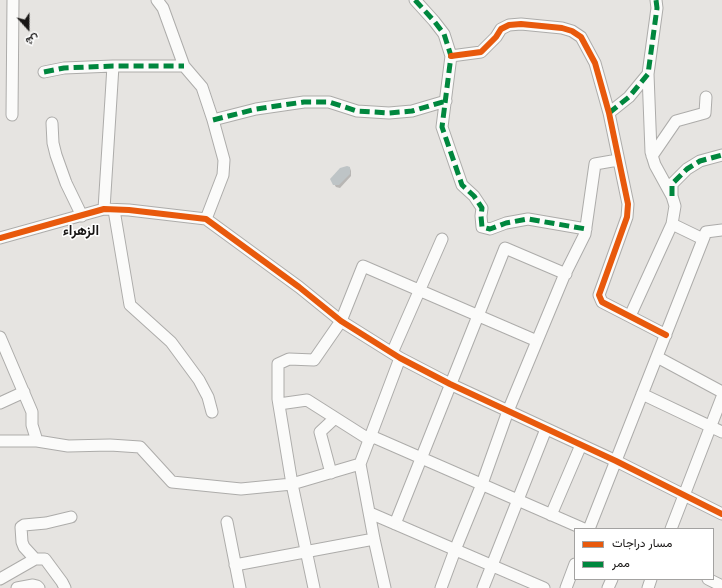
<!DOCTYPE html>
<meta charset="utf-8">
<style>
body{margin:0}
#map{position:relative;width:722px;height:588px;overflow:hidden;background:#e6e4e1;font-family:"Nunito Sans",Vazirmatn,sans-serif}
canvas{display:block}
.legend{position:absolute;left:574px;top:528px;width:140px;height:52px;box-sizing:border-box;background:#fff;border:1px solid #a3a2a1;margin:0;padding:5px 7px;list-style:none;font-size:12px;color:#181615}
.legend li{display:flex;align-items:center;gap:8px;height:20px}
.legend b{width:20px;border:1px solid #a3a2a1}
.north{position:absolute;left:8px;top:8px;width:40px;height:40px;-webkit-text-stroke:3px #fff;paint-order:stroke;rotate:159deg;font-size:11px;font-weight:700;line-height:16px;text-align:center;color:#181615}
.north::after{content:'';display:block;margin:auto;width:14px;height:18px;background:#181615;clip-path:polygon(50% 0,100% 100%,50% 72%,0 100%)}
</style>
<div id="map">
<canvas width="722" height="588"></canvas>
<ul class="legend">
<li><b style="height:5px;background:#e8590c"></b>مسار دراجات</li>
<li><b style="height:5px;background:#00873e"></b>ممر</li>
</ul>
<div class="north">ش</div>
</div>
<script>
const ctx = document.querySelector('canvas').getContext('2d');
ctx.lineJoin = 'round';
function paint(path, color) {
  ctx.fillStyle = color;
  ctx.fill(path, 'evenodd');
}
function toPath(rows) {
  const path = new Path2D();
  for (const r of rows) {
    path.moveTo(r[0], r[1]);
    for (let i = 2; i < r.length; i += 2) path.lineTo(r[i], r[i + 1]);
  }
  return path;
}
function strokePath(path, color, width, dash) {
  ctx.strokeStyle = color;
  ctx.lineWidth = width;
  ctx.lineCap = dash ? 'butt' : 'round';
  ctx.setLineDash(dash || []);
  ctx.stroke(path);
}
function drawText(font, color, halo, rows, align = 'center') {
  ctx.font = font + ' "Nunito Sans",Vazirmatn,sans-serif';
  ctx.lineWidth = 3;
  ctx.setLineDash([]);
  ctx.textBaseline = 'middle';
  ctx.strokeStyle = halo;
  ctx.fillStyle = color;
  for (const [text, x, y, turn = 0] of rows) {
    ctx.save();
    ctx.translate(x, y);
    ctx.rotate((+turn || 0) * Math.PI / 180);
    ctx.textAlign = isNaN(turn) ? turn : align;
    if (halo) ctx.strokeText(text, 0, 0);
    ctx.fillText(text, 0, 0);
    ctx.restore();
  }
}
paint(toPath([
 [350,168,351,171,351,176,340,188,336,187,331,179]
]), '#0003');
paint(toPath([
 [347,166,350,167,350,174,339,185,333,185,330,179,340,168]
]), '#bec4c6');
const minor = toPath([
 [157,0,163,8,184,66,202,87,213,120,224,160,223,175,206,219],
 [415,0,434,21,444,34,451,56,442,127,462,185,474,196,482,208,481,216,482,227,490,229,506,223,528,219,586,229],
 [451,56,481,52,496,37,501,29,509,25,521,24,562,28,572,31,581,37,595,63,609,113,628,204,627,217,599,295,602,302,666,335],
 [44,72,64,68,113,66,184,66],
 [609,113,629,97,648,74,657,8,656,0],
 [12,115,13,0],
 [213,120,256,109,304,102,329,102,357,111,389,113,412,111,446,101],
 [52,123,53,143,56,155,66,183,82,216],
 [652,156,676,121,705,113,706,97],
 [672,195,672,184,687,169,700,161,722,155],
 [104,209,113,66],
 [114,210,130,305,171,342,199,380,208,397,212,412],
 [672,224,703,239],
 [0,238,104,209,129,210,206,219,299,287,341,321,400,358,450,384,616,461,722,514],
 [630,316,672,224,675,206,672,196,655,165,651,152,648,74],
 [0,337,32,412,32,425,37,441,68,446,110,445,140,447,172,482,241,489,292,484,360,464],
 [392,353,442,239],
 [657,357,722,392],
 [642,394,722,432],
 [0,403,24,392],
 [279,404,307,400,370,440],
 [371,436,584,529],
 [0,441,37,441],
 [331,473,320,432,335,418],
 [370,513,544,588],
 [551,515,581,445],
 [227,522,240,588],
 [395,524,505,248,566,274],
 [589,529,706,232,722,230],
 [671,529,722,397],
 [35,559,24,547,22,542,21,527,24,525,46,523,71,517],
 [235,565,374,539],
 [0,579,35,559,45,559,62,582,65,588],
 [708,579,722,586],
 [17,588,33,585,37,586,39,588],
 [314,588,292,484,278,399,278,364,289,359,314,360,341,321,363,266,537,341],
 [385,588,374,539,360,464,400,358],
 [441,588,455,550,482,484,508,411,564,276,585,234,595,164,618,160],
 [483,588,546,429],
 [566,588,575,564],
 [608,588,612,579],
 [648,588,651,579]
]);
strokePath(minor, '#adacaa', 13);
strokePath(minor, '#fbfbfa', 11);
strokePath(toPath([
 [415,0,434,21,444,34,451,56,442,127,462,185,474,196,482,208,481,216,482,227,490,229,506,223,528,219,586,229],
 [44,72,64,68,113,66,184,66],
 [609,113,629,97,648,74,657,8,656,0],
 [213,120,256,109,304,102,329,102,357,111,389,113,412,111,446,101],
 [672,196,672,184,687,169,700,161,722,155]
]), '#00873e', 5, [10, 5]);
strokePath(toPath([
 [451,56,481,52,496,37,501,29,509,25,521,24,562,28,572,31,581,37,595,63,609,113,628,204,627,217,599,295,602,302,666,335],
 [0,238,104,209,129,210,206,219,299,287,341,321,400,358,450,384,616,461,722,514]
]), '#e8590c', 6);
drawText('bold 14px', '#181615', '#fff', [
 ["الزهراء",81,232]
]);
</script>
